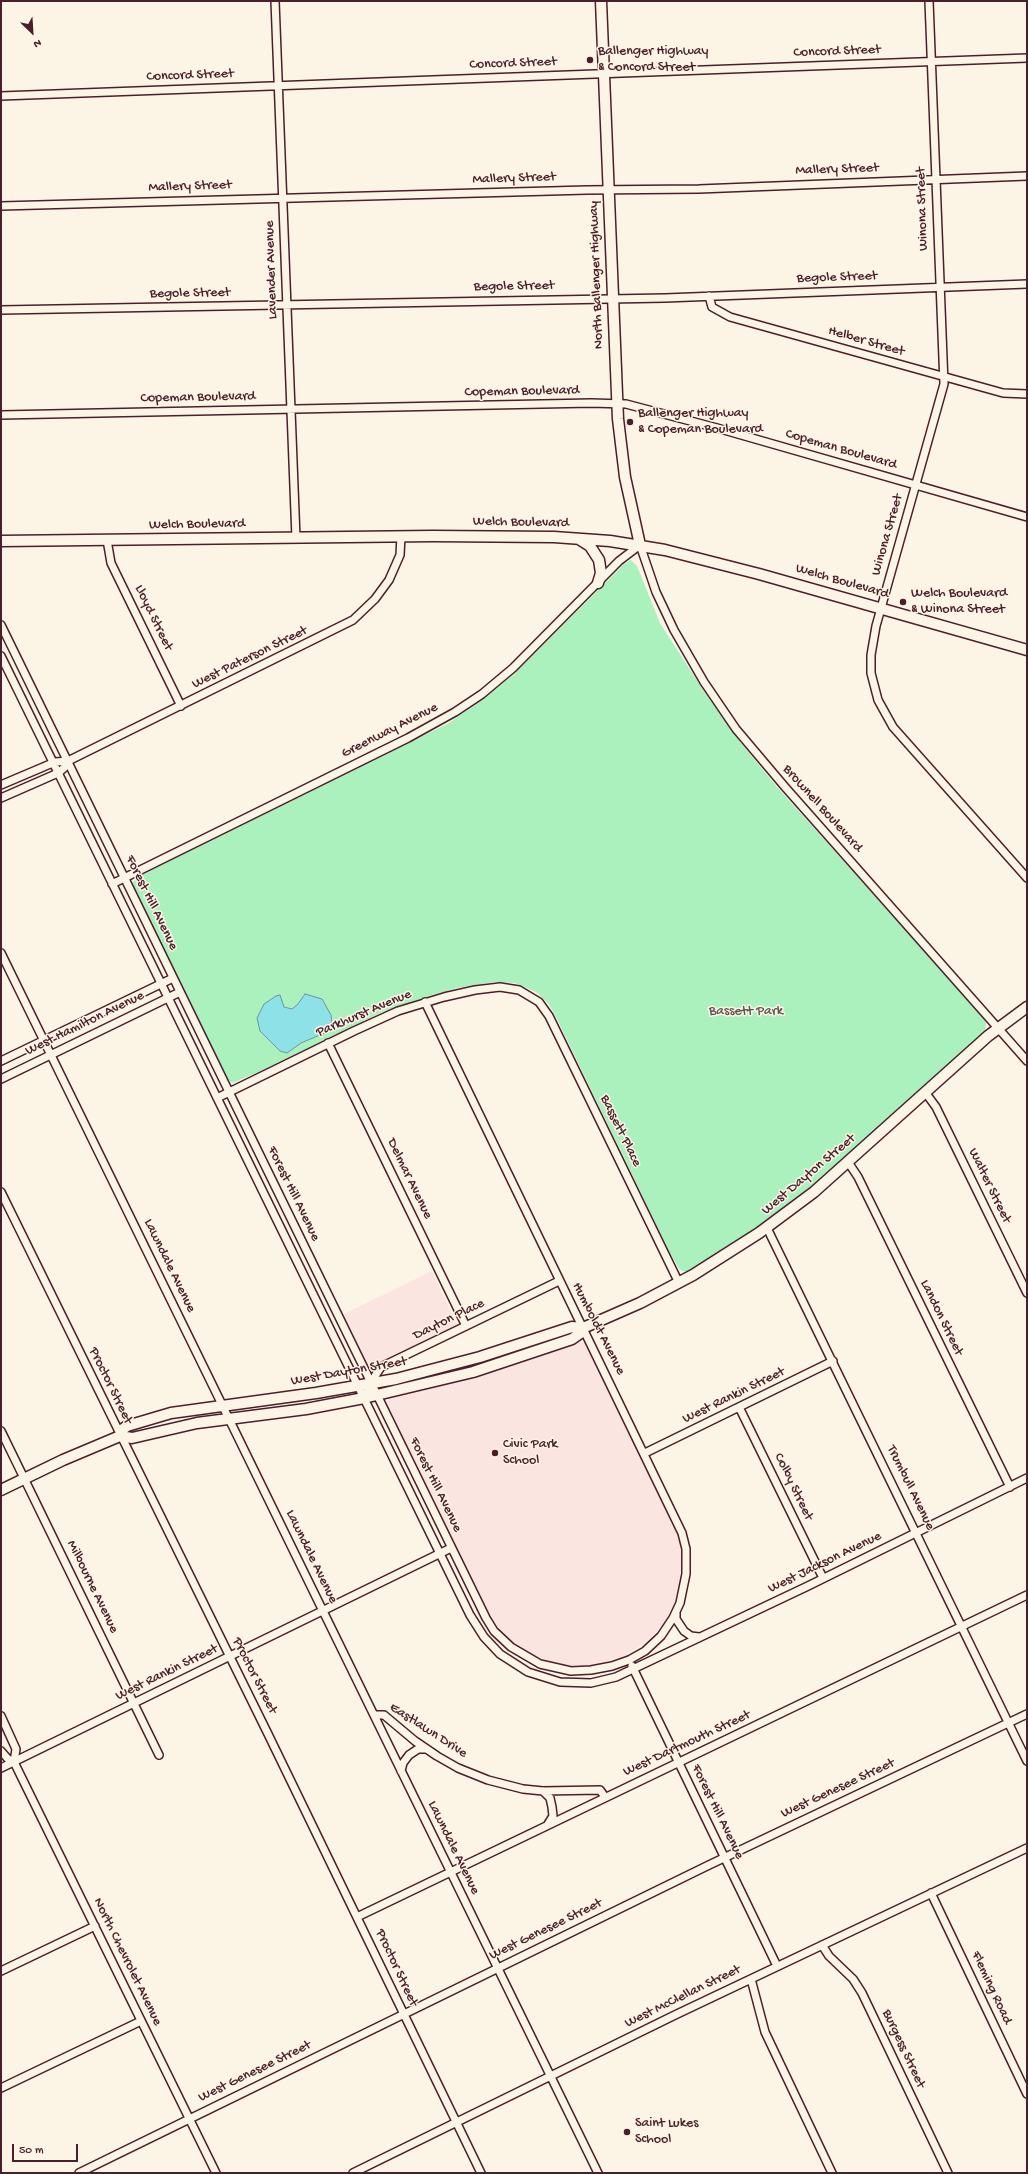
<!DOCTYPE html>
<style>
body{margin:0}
#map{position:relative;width:1028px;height:2174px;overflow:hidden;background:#fcf5e5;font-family:"Gochi Hand",sans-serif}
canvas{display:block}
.frame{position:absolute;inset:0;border:2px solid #4a1f2b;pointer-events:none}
.north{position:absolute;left:12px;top:12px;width:40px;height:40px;-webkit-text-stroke:3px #fcf5e5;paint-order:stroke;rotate:155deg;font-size:11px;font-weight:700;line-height:16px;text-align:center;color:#4a1f2b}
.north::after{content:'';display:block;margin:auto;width:14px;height:18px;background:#4a1f2b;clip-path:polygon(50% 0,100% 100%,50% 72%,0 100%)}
.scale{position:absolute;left:12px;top:2144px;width:66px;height:18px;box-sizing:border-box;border:2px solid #4a1f2b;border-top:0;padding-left:5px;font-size:12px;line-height:14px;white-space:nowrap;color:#4a1f2b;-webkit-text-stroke:3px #fcf5e5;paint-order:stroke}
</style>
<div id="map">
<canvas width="1028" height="2174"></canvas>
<div class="frame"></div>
<div class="north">N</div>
<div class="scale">50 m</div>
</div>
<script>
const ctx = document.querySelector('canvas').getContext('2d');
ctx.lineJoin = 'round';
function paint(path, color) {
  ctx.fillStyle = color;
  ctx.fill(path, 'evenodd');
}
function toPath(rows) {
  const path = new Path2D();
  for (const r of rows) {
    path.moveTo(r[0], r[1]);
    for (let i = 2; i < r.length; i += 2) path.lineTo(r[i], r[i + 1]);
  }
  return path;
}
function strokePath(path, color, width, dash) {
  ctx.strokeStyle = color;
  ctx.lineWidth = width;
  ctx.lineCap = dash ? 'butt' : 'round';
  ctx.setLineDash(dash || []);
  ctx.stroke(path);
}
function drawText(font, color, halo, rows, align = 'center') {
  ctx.font = font + ' "Gochi Hand",sans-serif';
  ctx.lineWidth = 3;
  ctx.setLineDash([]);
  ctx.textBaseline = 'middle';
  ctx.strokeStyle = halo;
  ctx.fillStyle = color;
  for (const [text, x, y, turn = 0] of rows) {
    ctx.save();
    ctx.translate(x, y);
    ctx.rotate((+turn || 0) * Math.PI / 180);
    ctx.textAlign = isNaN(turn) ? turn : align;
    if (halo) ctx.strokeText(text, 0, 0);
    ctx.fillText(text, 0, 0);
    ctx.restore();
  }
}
paint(toPath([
 [432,1271,457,1325,369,1369,342,1315],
 [579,1342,584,1342,587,1345,666,1507,680,1542,682,1567,680,1584,673,1606,664,1623,649,1640,627,1655,603,1663,577,1667,548,1662,527,1652,514,1645,493,1621,386,1403,391,1397,466,1379]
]), '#fae5e1');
paint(toPath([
 [631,560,637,566,660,623,703,690,740,742,778,788,984,1018,986,1024,985,1031,981,1035,804,1193,760,1227,687,1272,680,1270,671,1255,554,1013,548,1003,536,992,515,983,494,982,457,988,429,996,382,1012,256,1073,232,1083,227,1078,132,884,137,877,449,723,486,697,513,675,624,564]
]), '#aaf1bd');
const water = toPath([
 [305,994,322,999,331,1015,332,1023,330,1028,327,1032,301,1043,287,1053,280,1051,260,1031,257,1018,264,1004,276,996,280,995,284,1007,292,1009,298,1004,305,994]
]);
paint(water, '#8fe1e8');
strokePath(water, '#73939c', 1);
const street = toPath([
 [275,1,296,538],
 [929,1,944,384,876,626,871,655,871,673,878,700,893,727,1027,878],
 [1,96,1027,58],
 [1,206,587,190,699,189,1027,176],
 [709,296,712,307,730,317,985,388,1003,393,1027,394],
 [1,310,665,298,1027,284],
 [1,415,591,403,626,404,717,428,1027,517],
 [107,540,111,563,181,706],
 [1,625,486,1618,494,1631,511,1647,540,1664,571,1671,591,1670,612,1666,629,1660,645,1651,661,1636,673,1618,680,1603,686,1574,686,1549,682,1533,425,1002],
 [1,656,470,1615,484,1637,500,1654,528,1672,560,1682,591,1683,616,1677,808,1586,1027,1478],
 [1,785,55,762,68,761],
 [1,798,58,773,64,768,68,761,353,620,375,599,389,580,400,555,401,536],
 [112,884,408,738,455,712,482,694,513,668,619,561,640,545,656,592,674,630,704,682,736,729,785,787,1027,1061],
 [1,953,598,2173],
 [328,1043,466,1326],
 [1,1061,173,978],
 [1,1079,180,992],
 [925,1092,936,1107,1027,1293],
 [217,1098,354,1031,398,1011,444,997,475,990,500,987,519,990,539,1002,549,1016,679,1283],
 [848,1162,858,1177,1010,1487],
 [1,1192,268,1734,481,2173],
 [767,1228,1027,1761],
 [364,1398,375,1376,381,1367,559,1281],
 [739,1407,823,1578],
 [1,1431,159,1755],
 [645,1453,833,1361],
 [676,1613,676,1619,684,1631,691,1636,699,1637],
 [632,1666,777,1966],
 [374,1715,384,1715,415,1741,437,1756,458,1768,488,1780,523,1789,543,1791,600,1790,605,1797],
 [1,1716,16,1749,14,1762,216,2173],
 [1,1751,8,1759,14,1762],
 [1,1768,451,1548],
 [401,1771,403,1763,409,1755,418,1749,426,1749],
 [543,1791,550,1798,552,1807,553,1816,548,1824],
 [931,1893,1027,2094],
 [357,1917,1027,1595],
 [822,1945,829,1956,853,1979,862,1993,948,2173],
 [1,1971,95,1926],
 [751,1979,765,2032,832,2173],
 [1,2088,141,2021],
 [79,2173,709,1865,1027,1714],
 [353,2173,675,2015,1027,1848]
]);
const secondary = toPath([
 [601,1,618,419,625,477,640,545],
 [579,539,590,546,599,560,601,573,598,583],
 [1,541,433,536,554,537,610,541,665,550,759,574,1027,650],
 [120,1436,123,1429,127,1426,171,1413,316,1393,396,1379,480,1357,572,1327,583,1328],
 [1,1490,63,1460,120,1436,132,1438,197,1423,306,1409,364,1398,473,1372,572,1339,582,1332,583,1328,640,1303,693,1275,759,1233,814,1192,988,1036,1027,1007]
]);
strokePath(street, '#4a1f2b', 10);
strokePath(secondary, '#4a1f2b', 13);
strokePath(street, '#fcf5e5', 7);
strokePath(secondary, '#fcf5e5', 10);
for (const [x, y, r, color] of [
 [590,60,4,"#4a1f2b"],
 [630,422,4,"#4a1f2b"],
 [903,602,4,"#4a1f2b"],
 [495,1453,4,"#4a1f2b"],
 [627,2132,4,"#4a1f2b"]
]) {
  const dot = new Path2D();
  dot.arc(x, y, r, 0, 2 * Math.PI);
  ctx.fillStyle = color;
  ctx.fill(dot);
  strokePath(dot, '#fcf5e5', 1.5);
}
drawText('14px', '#4a1f2b', '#fcf5e5', [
 ["Ballenger Highway",598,52],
 ["& Concord Street",598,68],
 ["Ballenger Highway",638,414],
 ["& Copeman Boulevard",638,430],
 ["Welch Boulevard",911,594],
 ["& Winona Street",911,610],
 ["Civic Park",503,1445],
 ["School",503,1461],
 ["Saint Lukes",635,2124],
 ["School",635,2140]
], 'left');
drawText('14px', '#4a1f2b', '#fcf5e5', [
 ["Concord Street",837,52,-2],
 ["Concord Street",513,64,-2],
 ["Concord Street",190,76,-2],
 ["Mallery Street",837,170,-2],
 ["Mallery Street",514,179,-2],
 ["Mallery Street",190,187,-2],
 ["Winona Street",923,209,-92],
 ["Lavender Avenue",272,270,-92],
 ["North Ballenger Highway",597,275,-92],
 ["Begole Street",837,278,-2],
 ["Begole Street",514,287,-1],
 ["Begole Street",190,294,-1],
 ["Helber Street",866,342,16],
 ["Copeman Boulevard",522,392,-1],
 ["Copeman Boulevard",198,398,-1],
 ["Copeman Boulevard",841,450,16],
 ["Welch Boulevard",521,523,1],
 ["Welch Boulevard",197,525,-1],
 ["Winona Street",888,535,-74],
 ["Welch Boulevard",842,582,16],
 ["Lloyd Street",153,618,64],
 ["West Paterson Street",250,658,-26],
 ["Greenway Avenue",390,731,-27],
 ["Brownell Boulevard",822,809,48],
 ["Forest Hill Avenue",151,903,64],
 ["Parkhurst Avenue",364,1014,-23],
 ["West Hamilton Avenue",85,1024,-26],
 ["Bassett Place",620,1131,64],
 ["West Dayton Street",809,1175,-40],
 ["Delmar Avenue",409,1179,64],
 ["Walter Street",989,1186,64],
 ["Forest Hill Avenue",293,1194,64],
 ["Lawndale Avenue",169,1266,64],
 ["Landon Street",941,1318,64],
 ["Dayton Place",449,1320,-26],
 ["Humboldt Avenue",598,1329,63],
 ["West Dayton Street",349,1372,-10],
 ["Proctor Street",110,1386,64],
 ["West Rankin Street",734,1396,-26],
 ["Forest Hill Avenue",435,1485,64],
 ["Colby Street",793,1487,64],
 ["Trumbull Avenue",910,1488,64],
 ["Lawndale Avenue",311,1557,64],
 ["West Jackson Avenue",825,1563,-26],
 ["Milbourne Avenue",92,1587,64],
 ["West Rankin Street",167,1673,-26],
 ["Proctor Street",254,1676,63],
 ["Eastlawn Drive",428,1731,33],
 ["West Dartmouth Street",687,1744,-25],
 ["West Genesee Street",838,1789,-25],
 ["Forest Hill Avenue",717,1812,64],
 ["Lawndale Avenue",453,1848,64],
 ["West Genesee Street",546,1930,-26],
 ["North Chevrolet Avenue",127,1962,64],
 ["Proctor Street",396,1968,65],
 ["Fleming Road",991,1988,65],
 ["West McClellan Street",683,1997,-26],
 ["Burgess Street",903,2049,65],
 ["West Genesee Street",255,2072,-26]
]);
drawText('14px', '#625450', '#fcf5e5', [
 ["Bassett Park",746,1012]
]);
</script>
